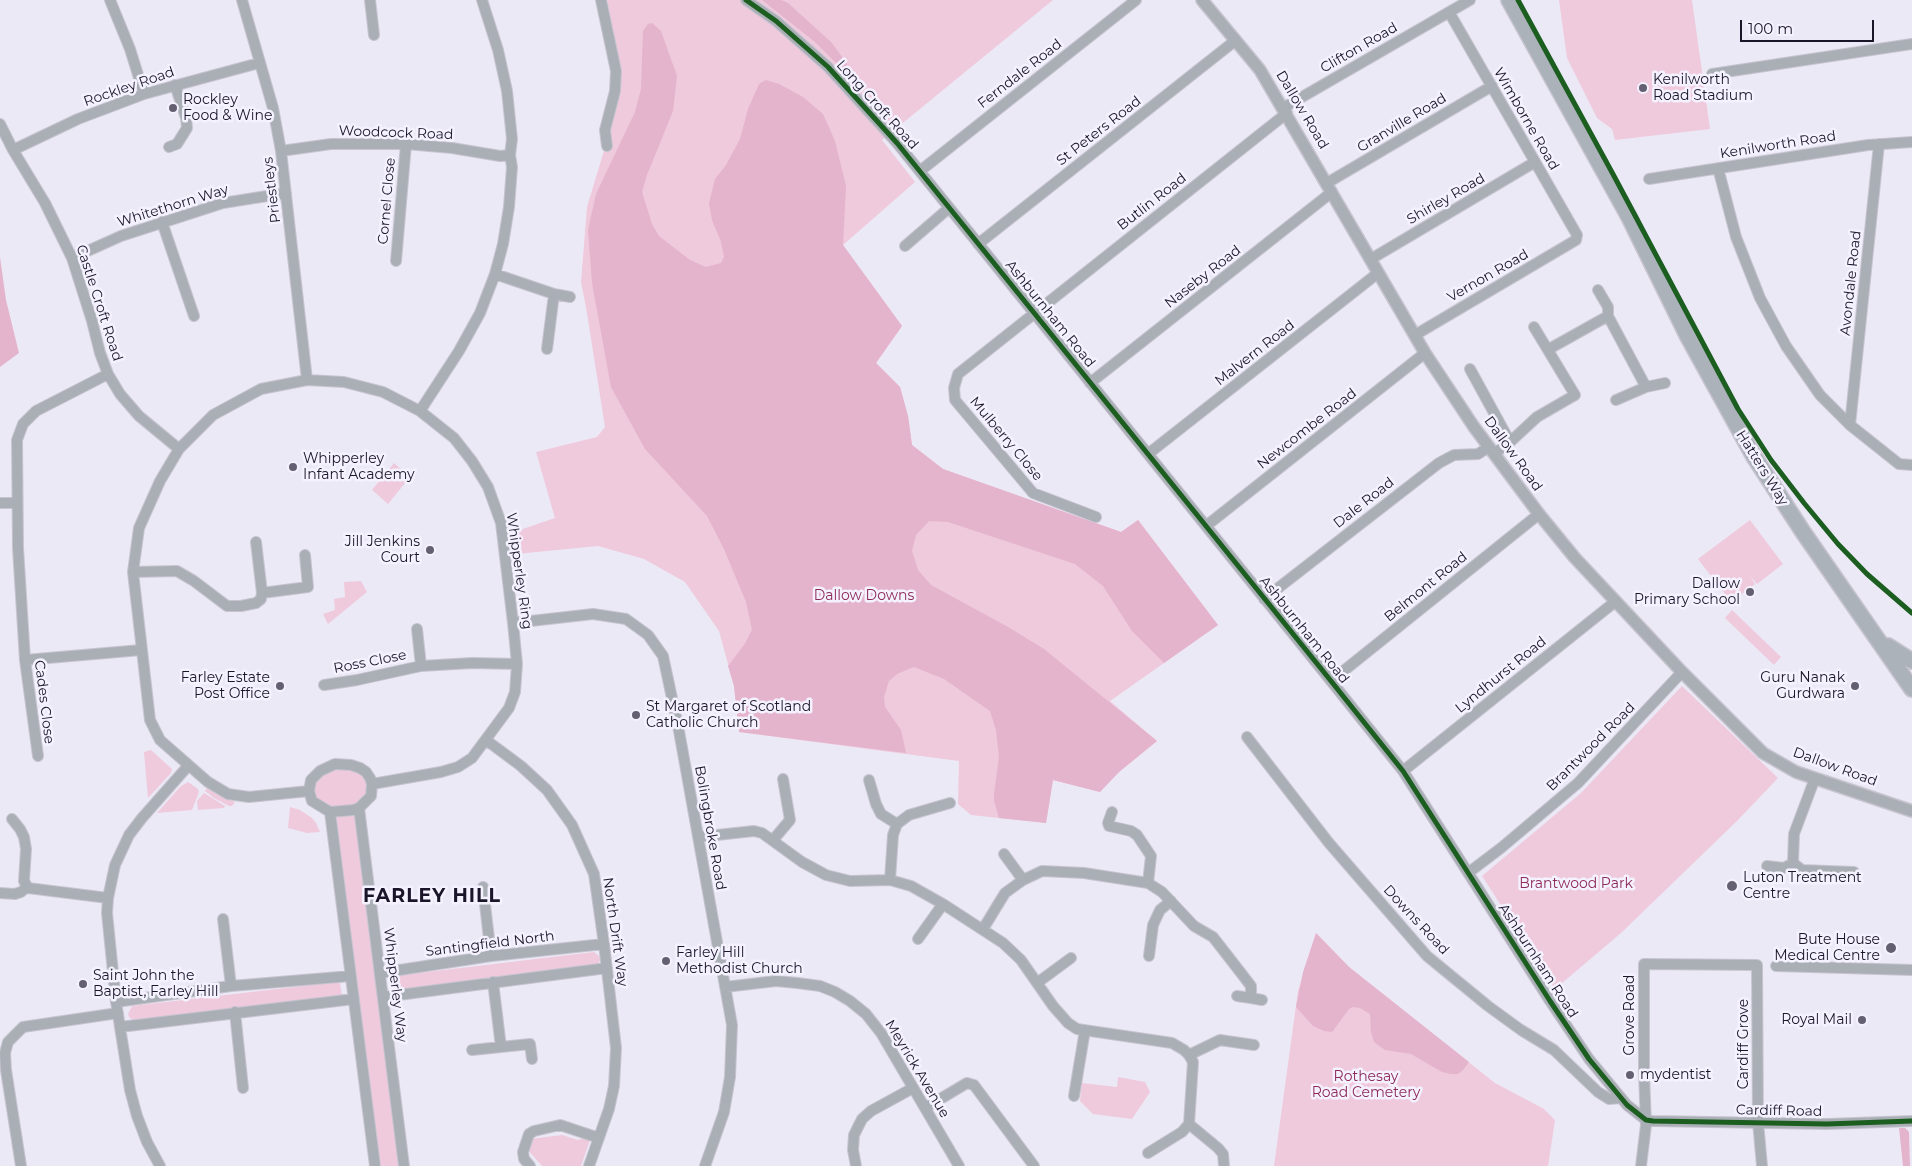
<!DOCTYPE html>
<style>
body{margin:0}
#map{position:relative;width:1912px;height:1166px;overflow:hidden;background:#ece9f6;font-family:Montserrat,sans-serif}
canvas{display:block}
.scale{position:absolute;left:1740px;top:20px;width:134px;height:22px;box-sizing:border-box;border:2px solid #1b152a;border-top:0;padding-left:6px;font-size:15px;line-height:18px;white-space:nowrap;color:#1b152a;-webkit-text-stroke:4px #f5f2ff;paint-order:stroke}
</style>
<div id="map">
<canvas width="1912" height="1166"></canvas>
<div class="scale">100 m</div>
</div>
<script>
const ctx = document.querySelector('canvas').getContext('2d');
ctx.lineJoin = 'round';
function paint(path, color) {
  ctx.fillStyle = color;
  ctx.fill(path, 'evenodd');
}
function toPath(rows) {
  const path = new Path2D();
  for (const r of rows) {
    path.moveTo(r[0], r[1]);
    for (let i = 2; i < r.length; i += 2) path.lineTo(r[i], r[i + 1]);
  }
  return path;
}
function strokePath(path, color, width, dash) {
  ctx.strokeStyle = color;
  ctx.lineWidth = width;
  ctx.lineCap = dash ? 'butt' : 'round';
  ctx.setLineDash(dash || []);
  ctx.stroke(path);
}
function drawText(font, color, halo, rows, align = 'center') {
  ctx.font = font + ' Montserrat,sans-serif';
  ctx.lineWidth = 5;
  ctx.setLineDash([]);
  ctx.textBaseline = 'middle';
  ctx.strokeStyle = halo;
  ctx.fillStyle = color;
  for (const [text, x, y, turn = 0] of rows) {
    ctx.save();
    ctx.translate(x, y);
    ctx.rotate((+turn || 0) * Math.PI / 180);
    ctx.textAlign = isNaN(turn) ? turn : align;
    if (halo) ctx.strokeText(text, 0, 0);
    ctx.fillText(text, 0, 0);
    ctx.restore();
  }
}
paint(toPath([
 [607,0,1053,0,882,140,915,182,843,245,902,326,876,363,900,387,908,416,912,445,943,469,1121,532,1138,520,1218,625,1110,701,1157,741,1119,772,1100,792,1053,780,1046,823,971,815,958,804,959,761,739,732,734,686,719,631,685,582,644,559,598,546,516,554,514,532,555,518,536,452,597,437,605,427,586,307,581,282,587,207,613,121,620,90,621,73],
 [1559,0,1692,0,1710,129,1615,140,1612,129,1597,118,1567,58],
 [394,463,410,477,388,504,372,490],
 [1750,520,1783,564,1757,584,1750,576,1755,584,1731,602,1698,559],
 [361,581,367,592,328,624,323,614,335,610,334,599,345,597,344,582],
 [1732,610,1781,657,1774,665,1725,618],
 [1682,686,1778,778,1738,820,1621,933,1555,989,1482,876,1581,793],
 [151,750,172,769,171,773,148,798,144,752],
 [335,769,351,769,359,772,367,781,367,793,358,803,350,807,334,808,327,806,316,797,314,788,315,784,323,775],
 [188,782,198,789,199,792,192,810,157,813,181,786],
 [208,787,218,795,235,802,232,806,229,806,214,798,205,791],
 [204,793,225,806,224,808,198,810,197,801],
 [290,807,300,810,312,818,316,823,320,832,307,833,288,828],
 [357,815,402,1166,378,1166,333,817],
 [1316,933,1349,967,1495,1083,1544,1109,1555,1120,1548,1166,1274,1166,1298,991],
 [594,952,599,956,600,960,598,965,397,991,394,990,393,977,394,976],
 [337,982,340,983,342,996,135,1022,129,1017,128,1014,132,1006],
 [1118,1077,1145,1082,1150,1092,1132,1119,1093,1114,1080,1101,1082,1083,1117,1087],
 [562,1135,578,1140,588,1136,591,1137,581,1166,542,1166,527,1149,530,1139]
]), '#efc9dc');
paint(toPath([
 [762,0,781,0,788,3,832,43,847,64,847,74,815,42],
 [652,23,661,31,677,76,673,111,647,175,642,192,652,224,659,236,690,260,706,267,721,263,724,257,721,242,712,220,709,203,715,179,726,165,740,139,748,109,759,84,766,80,779,84,803,97,823,114,835,141,846,186,843,245,902,326,876,363,900,387,908,416,912,445,943,469,1121,532,1138,520,1218,625,1164,663,1132,631,1103,586,1075,564,948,522,929,521,916,535,912,551,918,570,931,585,1008,627,1044,649,1157,741,1119,772,1100,792,1053,780,1046,823,999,818,994,801,994,794,999,757,996,730,990,711,944,679,914,667,897,674,889,681,884,697,885,707,901,730,906,753,739,732,734,686,728,666,744,645,752,630,746,602,724,549,707,516,645,449,611,387,592,283,588,230,596,194,635,112,641,89,643,31,648,24],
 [0,257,6,300,19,353,0,367],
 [1316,933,1349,967,1469,1062,1463,1070,1458,1074,1451,1074,1442,1072,1411,1054,1385,1050,1374,1042,1371,1032,1370,1014,1360,1008,1353,1007,1349,1009,1332,1032,1324,1031,1313,1026,1296,1007,1303,972],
 [1899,1128,1905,1128,1909,1132,1910,1166,1903,1166]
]), '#e4b4cc');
const minor = toPath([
 [110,0,130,49,144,94],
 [242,0,273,108,281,151,307,380],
 [370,0,374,35],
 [601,0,616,71,615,91,605,130,607,146],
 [746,0,776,21,828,67,897,143,1331,681,1403,771,1550,1001,1589,1059,1627,1105,1646,1120,1653,1121,1827,1124,1912,1121],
 [1712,74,1912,44],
 [1283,108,1470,0],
 [0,124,13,150,45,203,72,258,92,321,100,353,108,374,120,394,139,416,179,449],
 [169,147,177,144,187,128,186,118,175,85],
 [13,150,78,119,144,94,259,63],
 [281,151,331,144,406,144,452,148,500,156,510,155],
 [1718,168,1736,237,1760,298,1786,346,1820,395,1850,425,1899,464,1912,465],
 [920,171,1136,0],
 [1649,179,1868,145,1912,142],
 [1327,183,1492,86],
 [162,222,194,316],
 [978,244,1236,40],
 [905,246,949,208],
 [72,258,121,236,223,203,286,193],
 [1371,259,1535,162],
 [396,261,406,144],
 [495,274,554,294,547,349],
 [1598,290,1608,307,1608,316],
 [554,294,570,297],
 [1415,335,1576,240,1577,235,1449,12],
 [1549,349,1608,316,1646,387],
 [1470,369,1510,442],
 [1090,383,1332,192],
 [1616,400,1646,387,1665,383],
 [420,411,459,351,480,313,495,274,503,244,509,207,512,167,510,155,512,139,507,91,498,50,482,0],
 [1850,425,1879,144],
 [1148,454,1378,273],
 [1494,454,1510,442,1537,417,1575,395,1534,327],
 [0,503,17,503],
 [1096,517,1033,493,955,400,954,388,958,374,1287,113],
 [1206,526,1425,353],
 [256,542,262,593],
 [133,572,177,571,194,581,227,606,241,606,256,603,261,599,262,593,308,587,305,555],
 [1264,599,1439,463,1454,455,1478,454,1489,447],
 [513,623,593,614,626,619,648,635,663,656,679,731,732,1025,730,1077,724,1112,705,1166],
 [417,629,421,666],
 [25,660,141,650],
 [1331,681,1539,514],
 [324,685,357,680,421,666,472,663,517,664],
 [1247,737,1329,843,1427,956,1488,1006,1521,1030,1554,1050,1598,1092,1609,1099,1621,1098],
 [486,740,521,766,547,790,572,825,594,874,604,944,616,1048,614,1086,609,1109,589,1166],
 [38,756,25,660,18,548,17,440,23,424,36,411,108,374],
 [335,764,351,765,360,768,366,772,370,778,372,784,371,796,359,808,353,810,330,812,312,801,309,791,311,780,320,771,335,764],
 [1403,771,1616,601],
 [869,780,876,804,881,814,897,824],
 [309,791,249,797,228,794,208,782,160,740,150,720,133,572,139,528,160,481,179,449,213,415,261,389,307,380,344,382,383,392,420,411,454,438,472,461,488,487,501,523,513,623,517,664,515,692,509,708,472,758,458,767,441,772,372,784],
 [359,808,404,1166],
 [330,812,375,1166],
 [1112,812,1108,823,1109,826,1131,831,1137,835,1151,856,1148,883],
 [12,819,20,829,24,837,26,849,24,881,28,888,108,898],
 [698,837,754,831,762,833,802,862,826,875,850,881,890,880,911,886,943,904,1003,943,1021,960,1053,1006,1068,1023,1077,1029,1172,1043,1184,1050,1189,1055,1193,1062,1189,1124,1182,1132,1148,1153],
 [773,840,790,820,783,779],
 [1004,854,1023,880],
 [1793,863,1802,870,1854,872],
 [1767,866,1784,868,1793,863,1794,834,1815,778],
 [1468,873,1501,848,1578,783,1682,672],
 [890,880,893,835,897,824,909,815,950,803],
 [483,887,491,956],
 [0,893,15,894,21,892,27,887],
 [223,919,231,986],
 [983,929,1005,893,1023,880,1042,871,1084,873,1148,883,1162,892,1194,926,1213,937,1241,973,1251,986,1251,998,1237,996],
 [918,939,943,904],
 [1149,956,1153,925,1160,910,1171,901],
 [1776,966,1912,970],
 [380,973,491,956,604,944],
 [493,982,501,1047],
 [1037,983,1071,958],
 [725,987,776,981,797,983,820,986,835,992,850,1001,866,1014,881,1033,959,1166],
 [383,997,607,968],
 [1251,998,1262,1000],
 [116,1002,231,986,351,976],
 [235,1012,243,1088],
 [120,1027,354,999],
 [472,1050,530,1044,532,1059],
 [1189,1055,1220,1040,1254,1045],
 [1074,1096,1085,1030],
 [925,1108,967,1083,974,1085,1034,1166],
 [1189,1124,1218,1148,1223,1154,1224,1166],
 [21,1166,6,1070,5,1053,8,1042,23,1027,118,1013],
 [160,1166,147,1142,137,1116,130,1090,116,1002,107,913,108,898,115,865,129,835,142,818,188,766],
 [530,1166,524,1159,523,1152,529,1134,534,1131,560,1125,599,1138],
 [856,1166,853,1150,854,1135,862,1119,871,1111,913,1088],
 [1641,1166,1646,1125,1644,1073,1644,964,1757,965,1758,1122,1762,1166]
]);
const tertiary = toPath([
 [1202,0,1260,70,1425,353,1474,427,1539,514,1575,558,1682,672,1763,753,1796,772,1912,811]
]);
const primary = toPath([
 [1509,0,1629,217,1688,337,1753,455,1803,532,1912,689],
 [1888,646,1912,661]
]);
strokePath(minor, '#c7c4d0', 12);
strokePath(tertiary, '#c7c4d0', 14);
strokePath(primary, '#c7c4d0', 18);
strokePath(minor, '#aaafb6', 10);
strokePath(tertiary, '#aaafb6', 11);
strokePath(primary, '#acb2ba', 15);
strokePath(toPath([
 [746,0,776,21,828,67,897,143,1331,681,1403,771,1550,1001,1589,1059,1627,1105,1646,1120,1653,1121,1827,1124,1912,1121],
 [1518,0,1614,176,1738,409,1771,460,1804,503,1838,544,1867,574,1912,613]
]), '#1b5e20', 5);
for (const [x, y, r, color] of [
 [1643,88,5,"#645f71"],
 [173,108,5,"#645f71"],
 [293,467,5,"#645f71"],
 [430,550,5,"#645f71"],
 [1750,592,5,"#645f71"],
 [280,686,5,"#645f71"],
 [1855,686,5,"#645f71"],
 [636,715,5,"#645f71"],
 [1732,886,6,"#645f71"],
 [1891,948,6,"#645f71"],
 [666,961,5,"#645f71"],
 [83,984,5,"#645f71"],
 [1862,1020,5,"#645f71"],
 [1630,1075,5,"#645f71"]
]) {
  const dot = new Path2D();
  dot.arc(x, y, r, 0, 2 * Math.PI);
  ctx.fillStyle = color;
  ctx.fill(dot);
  strokePath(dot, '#f5f2ff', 2);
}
drawText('14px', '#1b152a', '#f5f2ff', [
 ["Clifton Road",1359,48,-30],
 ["Ferndale Road",1020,74,-38],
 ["Rockley Road",129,87,-19],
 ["Long Croft Road",877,105,48],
 ["Dallow Road",1302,110,59],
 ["Wimborne Road",1526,119,60],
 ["Granville Road",1402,123,-31],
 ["St Peters Road",1099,131,-38],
 ["Woodcock Road",396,133,2],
 ["Kenilworth Road",1778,145,-9],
 ["Priestleys",272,190,-97],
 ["Shirley Road",1446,199,-30],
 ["Cornel Close",387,201,-85],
 ["Butlin Road",1152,202,-38],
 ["Whitethorn Way",173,206,-17],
 ["Vernon Road",1488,276,-30],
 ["Naseby Road",1203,277,-38],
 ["Avondale Road",1851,283,-84],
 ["Castle Croft Road",99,303,72],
 ["Ashburnham Road",1050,314,51],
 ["Malvern Road",1255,353,-38],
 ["Newcombe Road",1307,429,-38],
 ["Mulberry Close",1006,439,50],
 ["Dallow Road",1513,454,54],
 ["Hatters Way",1762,468,58],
 ["Dale Road",1364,503,-38],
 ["Whipperley Ring",519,571,82],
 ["Belmont Road",1426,587,-39],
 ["Ashburnham Road",1304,630,51],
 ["Ross Close",370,662,-11],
 ["Lyndhurst Road",1501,675,-39],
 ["Cades Close",44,702,83],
 ["Brantwood Road",1591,747,-45],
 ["Dallow Road",1835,767,20],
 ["Bolingbroke Road",710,828,80],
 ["Downs Road",1416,920,47],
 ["North Drift Way",615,932,82],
 ["Santingfield North",490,944,-7],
 ["Ashburnham Road",1538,961,57],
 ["Whipperley Way",395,985,83],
 ["Grove Road",1630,1015,-90],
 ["Cardiff Grove",1744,1044,-90],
 ["Meyrick Avenue",917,1069,59],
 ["Cardiff Road",1779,1111,1]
]);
drawText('14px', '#1b152a', '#f5f2ff', [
 ["Kenilworth",1653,80],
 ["Road Stadium",1653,96],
 ["Rockley",183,100],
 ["Food & Wine",183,116],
 ["Whipperley",303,459],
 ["Infant Academy",303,475],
 ["Jill Jenkins",420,542,"right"],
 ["Court",420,558,"right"],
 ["Dallow",1740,584,"right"],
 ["Primary School",1740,600,"right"],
 ["Farley Estate",270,678,"right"],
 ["Post Office",270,694,"right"],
 ["Guru Nanak",1845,678,"right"],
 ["Gurdwara",1845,694,"right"],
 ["St Margaret of Scotland",646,707],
 ["Catholic Church",646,723],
 ["Luton Treatment",1743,878],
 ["Centre",1743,894],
 ["Bute House",1880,940,"right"],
 ["Medical Centre",1880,956,"right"],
 ["Farley Hill",676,953],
 ["Methodist Church",676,969],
 ["Saint John the",93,976],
 ["Baptist, Farley Hill",93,992],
 ["Royal Mail",1852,1020,"right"],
 ["mydentist",1640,1075]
], 'left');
drawText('14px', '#8d2958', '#f5f2ff', [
 ["Dallow Downs",864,596],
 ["Brantwood Park",1576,884],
 ["Rothesay",1366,1077],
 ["Road Cemetery",1366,1093]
]);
ctx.letterSpacing = '1px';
drawText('bold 19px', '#1b152a', '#f5f2ff', [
 ["FARLEY HILL",432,896]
]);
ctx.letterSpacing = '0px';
</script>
